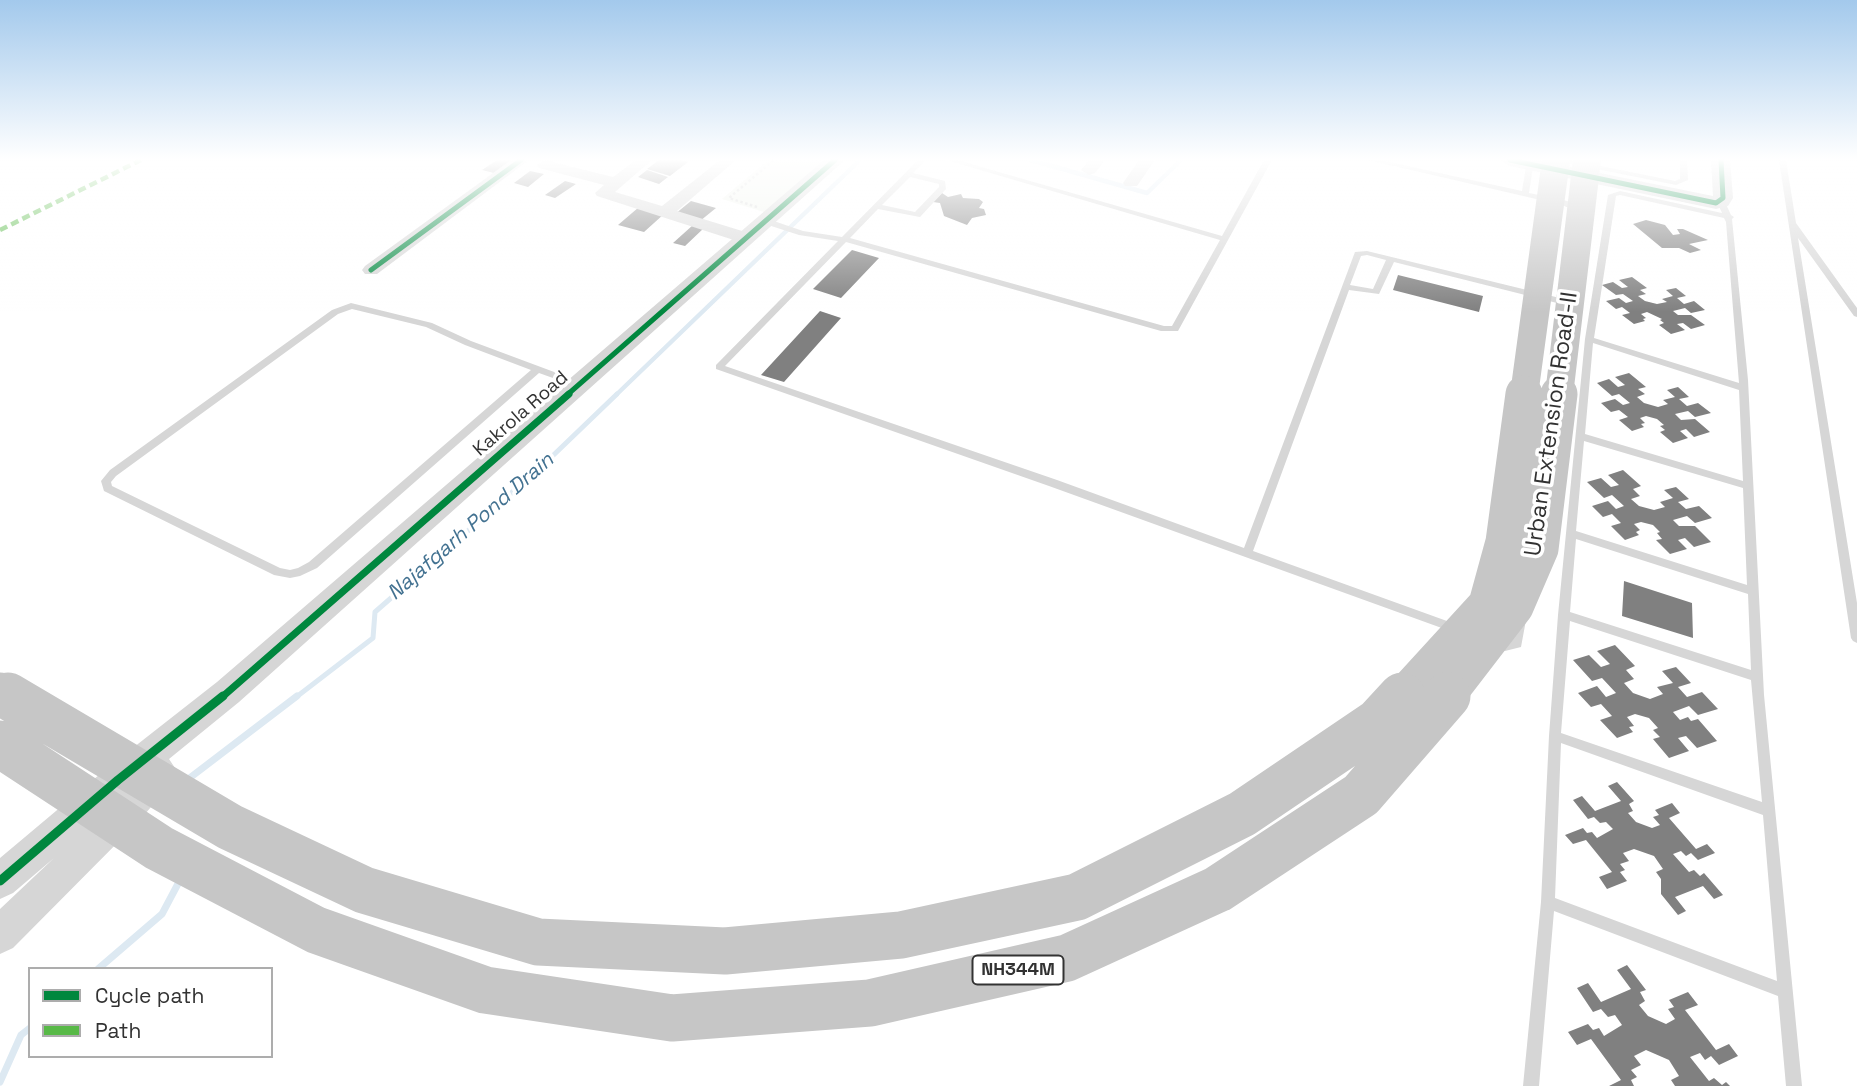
<!DOCTYPE html>
<style>
body{margin:0}
#map{position:relative;width:1857px;height:1086px;overflow:hidden;background:#fff;font-family:"Space Grotesk",sans-serif}
canvas{display:block}
.legend{position:absolute;left:28px;top:967px;width:245px;height:91px;box-sizing:border-box;background:#fff;border:2px solid #adadad;margin:0;padding:9px 12px;list-style:none;font-size:21px;color:#323232}
.legend li{display:flex;align-items:center;gap:14px;height:35px}
.legend b{width:35px;border:2px solid #adadad}
</style>
<div id="map">
<canvas width="1857" height="1086"></canvas>
<ul class="legend">
<li><b style="height:9px;background:#00873e"></b>Cycle path</li>
<li><b style="height:9px;background:#58b947"></b>Path</li>
</ul>
</div>
<script>
const ctx = document.querySelector('canvas').getContext('2d');
ctx.lineJoin = 'round';
function paint(path, color) {
  ctx.fillStyle = color;
  ctx.fill(path, 'evenodd');
}
function toPath(rows) {
  const path = new Path2D();
  for (const r of rows) {
    path.moveTo(r[0], r[1]);
    for (let i = 2; i < r.length; i += 2) path.lineTo(r[i], r[i + 1]);
  }
  return path;
}
function strokePath(path, color, width, dash) {
  ctx.strokeStyle = color;
  ctx.lineWidth = width;
  ctx.lineCap = dash ? 'butt' : 'round';
  ctx.setLineDash(dash || []);
  ctx.stroke(path);
}
function drawText(font, color, halo, rows, align = 'center') {
  ctx.font = font + ' "Space Grotesk",sans-serif';
  ctx.lineWidth = 7;
  ctx.setLineDash([]);
  ctx.textBaseline = 'middle';
  ctx.strokeStyle = halo;
  ctx.fillStyle = color;
  for (const [text, x, y, turn = 0] of rows) {
    ctx.save();
    ctx.translate(x, y);
    ctx.rotate((+turn || 0) * Math.PI / 180);
    ctx.textAlign = isNaN(turn) ? turn : align;
    if (halo) ctx.strokeText(text, 0, 0);
    ctx.fillText(text, 0, 0);
    ctx.restore();
  }
}
paint(toPath([
 [768,160,829,160,767,213,722,199]
]), '#f1f4ed');
strokePath(toPath([
 [1031,160,1147,193,1181,160],
 [616,395,860,160]
]), '#dde9f2', 4.5);
strokePath(toPath([
 [295,698,373,638,375,612,540,468,617,394]
]), '#dde9f2', 5);
strokePath(toPath([
 [187,780,297,696],
 [98,969,162,914,180,880],
 [0,1082,21,1035,30,1028]
]), '#dde9f2', 7);
paint(toPath([
 [497,160,513,160,494,173,482,170],
 [659,160,680,160,688,162,670,176,647,169],
 [647,170,668,177,659,184,638,177],
 [530,171,544,174,528,187,514,183],
 [565,181,576,184,555,198,545,195],
 [942,193,948,197,961,194,963,198,979,199,983,202,979,208,984,209,986,215,972,218,967,225,944,216,940,203,933,202],
 [691,201,716,208,700,221,675,214],
 [639,207,664,214,644,232,618,225],
 [1646,220,1665,225,1673,235,1680,234,1677,229,1683,229,1708,240,1689,244,1701,250,1690,253,1679,248,1662,248,1633,224],
 [693,225,704,228,685,246,673,243],
 [852,250,879,258,841,298,813,289],
 [1398,275,1483,296,1479,312,1393,290],
 [1632,277,1647,288,1640,290,1646,294,1638,296,1645,301,1657,304,1667,302,1662,299,1673,296,1666,290,1676,288,1686,296,1677,298,1684,304,1694,301,1705,310,1691,313,1685,308,1673,311,1678,315,1691,315,1705,325,1691,329,1683,323,1677,324,1685,330,1671,334,1659,325,1664,323,1660,320,1662,319,1647,312,1641,314,1646,318,1643,319,1645,321,1634,324,1622,315,1630,313,1622,307,1616,309,1606,301,1619,298,1626,303,1633,301,1623,294,1616,295,1602,285,1613,282,1622,288,1628,287,1619,280],
 [820,311,841,318,784,382,761,375],
 [1629,373,1646,387,1638,389,1645,394,1637,397,1644,403,1658,407,1668,404,1663,400,1675,397,1667,390,1678,387,1689,397,1679,399,1687,406,1698,403,1711,413,1695,417,1688,411,1675,414,1681,420,1695,419,1710,432,1694,437,1686,429,1680,431,1688,438,1673,443,1660,432,1665,430,1660,426,1664,425,1657,419,1646,416,1640,418,1645,423,1641,424,1644,427,1632,431,1619,420,1628,417,1619,410,1611,412,1601,403,1615,399,1623,405,1630,403,1619,394,1612,396,1597,383,1609,379,1618,387,1625,385,1615,377],
 [1623,470,1641,486,1633,489,1640,496,1631,499,1639,506,1654,510,1665,507,1660,502,1673,498,1664,490,1676,487,1689,499,1678,502,1686,509,1699,506,1712,518,1695,523,1687,516,1673,520,1679,526,1695,526,1711,542,1694,547,1685,538,1678,540,1687,549,1670,554,1656,540,1662,539,1657,533,1660,532,1653,525,1641,522,1634,524,1640,530,1636,532,1639,535,1625,540,1611,526,1621,523,1612,514,1603,517,1592,506,1608,501,1616,509,1624,506,1612,495,1604,498,1587,482,1601,478,1611,487,1619,485,1608,475],
 [1624,581,1692,603,1693,638,1622,616],
 [1615,645,1635,666,1626,670,1634,679,1624,683,1633,693,1650,699,1663,694,1657,687,1673,683,1662,671,1676,667,1691,683,1678,687,1687,697,1702,692,1718,709,1698,715,1689,706,1673,712,1680,720,1688,717,1691,721,1698,719,1717,741,1697,748,1686,736,1678,738,1689,751,1669,758,1653,739,1660,737,1653,730,1658,728,1649,718,1635,714,1627,717,1634,726,1629,727,1633,732,1617,738,1600,720,1612,716,1601,704,1591,707,1578,693,1597,686,1606,697,1616,693,1602,678,1592,681,1573,660,1589,655,1601,667,1610,664,1597,651],
 [1617,782,1634,801,1629,804,1633,811,1628,813,1636,822,1652,828,1660,825,1653,817,1659,815,1655,810,1672,803,1680,813,1669,818,1696,849,1707,844,1715,853,1698,860,1691,853,1686,856,1681,851,1673,854,1689,872,1694,870,1700,876,1704,873,1723,895,1714,899,1703,886,1675,897,1686,911,1678,915,1661,894,1661,879,1656,872,1663,869,1654,856,1634,849,1623,853,1629,861,1620,864,1625,870,1620,872,1627,881,1607,889,1599,877,1612,872,1586,840,1573,844,1565,835,1583,828,1587,833,1592,832,1597,838,1613,829,1606,822,1600,823,1594,817,1588,819,1573,800,1582,796,1595,811,1621,801,1608,786],
 [1627,965,1646,990,1640,992,1645,1001,1639,1005,1648,1016,1666,1024,1675,1019,1668,1009,1674,1007,1669,1000,1688,992,1698,1005,1685,1010,1716,1050,1729,1044,1738,1056,1719,1065,1711,1056,1705,1060,1700,1053,1690,1057,1709,1081,1714,1078,1722,1085,1726,1082,1730,1086,1675,1086,1671,1080,1679,1076,1669,1060,1646,1050,1634,1056,1641,1065,1631,1070,1637,1077,1631,1080,1634,1086,1609,1086,1621,1080,1591,1039,1577,1045,1568,1032,1588,1024,1593,1030,1599,1028,1604,1036,1622,1025,1615,1015,1608,1017,1601,1009,1593,1012,1577,988,1588,983,1601,1002,1631,989,1617,970]
]), '#808080');
strokePath(toPath([
 [757,207,729,198,774,160]
]), '#d5d5d5', 2.5, [2.5, 2.5]);
paint(toPath([
 [918,160,926,160,913,173,945,181,946,189,920,217,878,209,850,238,1164,326,1172,326,1220,240,946,160,957,160,1222,236,1264,160,1272,160,1178,331,1161,331,846,242,725,366,1057,480,1244,548,1355,252,1367,251,1564,299,1565,301,1561,304,1394,262,1379,294,1349,290,1253,551,1458,625,1460,628,1458,631,1454,633,1450,631,1049,486,716,369,716,365,838,241,799,235,762,223,762,219,768,219,803,231,842,237,918,160],
 [910,177,939,184,939,187,915,212,882,205,910,177],
 [1367,255,1386,260,1373,289,1350,285,1361,256,1367,255],
 [1368,160,1380,160,1522,191,1527,160,1534,160,1529,193,1567,201,1575,204,1581,212,1577,214,1569,208,1562,205,1368,160],
 [1558,160,1571,160,1675,181,1680,179,1680,160,1687,160,1688,180,1676,185,1562,162,1558,160],
 [1779,160,1786,160,1796,223,1857,308,1857,317,1854,316,1798,238,1857,603,1857,643,1853,641,1851,638,1779,160],
 [1620,191,1722,213,1717,202,1721,200,1724,200,1731,215,1734,217,1732,219,1748,380,1764,695,1802,1086,1786,1086,1778,996,1554,911,1539,1086,1523,1086,1541,902,1549,736,1558,615,1585,339,1608,195,1620,191],
 [1620,195,1724,218,1726,222,1739,383,1594,338,1616,196,1620,195],
 [1593,343,1739,390,1743,481,1585,434,1593,343],
 [1584,441,1743,488,1747,585,1576,531,1584,441],
 [1576,539,1748,594,1751,670,1570,612,1576,539],
 [1570,621,1751,680,1762,802,1561,733,1570,621],
 [1561,743,1763,815,1777,981,1555,898,1561,743],
 [351,303,432,323,471,341,581,382,583,384,578,387,539,373,317,568,300,576,290,578,274,575,104,491,101,481,110,470,332,310,351,303],
 [352,309,426,327,465,345,531,370,309,562,298,568,290,570,280,568,112,486,111,482,116,476,338,314,352,309],
 [1520,615,1524,617,1526,620,1521,647,1505,651,1492,646,1490,643,1492,640,1496,638,1505,641,1512,640,1514,620,1516,617,1520,615]
]), '#d6d6d6');
paint(toPath([
 [511,160,529,160,377,274,365,274,362,270,365,266,511,160],
 [545,160,613,177,636,160,652,160,615,192,662,206,720,160,736,160,677,211,752,234,754,238,752,242,740,242,597,196,595,193,604,185,539,168,537,165,545,160],
 [1089,160,1105,160,1095,173,1089,175,1081,170,1089,160],
 [1139,160,1155,160,1137,186,1125,186,1123,183,1139,160]
]), '#d6d6d6');
paint(toPath([
 [824,160,845,160,239,702,169,759,177,771,172,782,140,820,13,948,0,954,0,909,54,858,13,893,0,899,0,858,106,769,217,682,824,160],
 [1500,160,1536,160,1713,196,1711,160,1730,160,1733,198,1728,206,1716,209,1510,166,1500,160]
]), '#d6d6d6');
strokePath(toPath([
 [1524,395,1556,160],
 [1559,395,1587,160]
]), '#c6c6c6', 28);
strokePath(toPath([
 [0,691,11,698],
 [1401,698,1487,604,1504,542,1524,394],
 [1445,698,1515,607,1540,549,1559,394]
]), '#c6c6c6', 37);
strokePath(toPath([
 [8,696,230,827,364,890,538,942,725,951,901,935,1077,897,1242,814,1378,722,1402,696],
 [0,744,159,848,316,930,485,990,672,1018,870,1003,1067,958,1218,889,1361,795,1447,696]
]), '#c6c6c6', 47);
strokePath(toPath([
 [0,230,141,160]
]), '#58b947', 4.5, [8, 4.5]);
strokePath(toPath([
 [1510,160,1716,203,1723,198,1721,160],
 [371,270,521,160],
 [567,395,835,160]
]), '#00873e', 5);
strokePath(toPath([
 [221,698,569,394]
]), '#00873e', 7);
strokePath(toPath([
 [0,881,118,780,223,696]
]), '#00873e', 9);
const sky = ctx.createLinearGradient(0, 0, 0, 312);
sky.addColorStop(0, '#a3c9ec');
sky.addColorStop(0.51, '#fff');
sky.addColorStop(1, '#ffffff00');
ctx.fillStyle = sky;
ctx.fillRect(0, 0, 1857, 312);
for (const [x, y, w] of [
 [1018,970,91]
]) {
  const box = new Path2D();
  box.roundRect(x - w / 2, y - 14.5, w, 29, 5);
  ctx.fillStyle = '#fff';
  ctx.fill(box);
  strokePath(box, '#323232', 2);
}
drawText('bold 18px', '#323232', null, [
 ["NH344M",1018,970]
]);
drawText('19px', '#323232', '#fff', [
 ["Kakrola Road",521,414,-41]
]);
drawText('italic 21px', '#437291', '#fff', [
 ["Najafgarh Pond Drain",471,527,-41]
]);
drawText('23px', '#323232', '#fff', [
 ["Urban Extension Road-II",1552,424,-82]
]);
</script>
